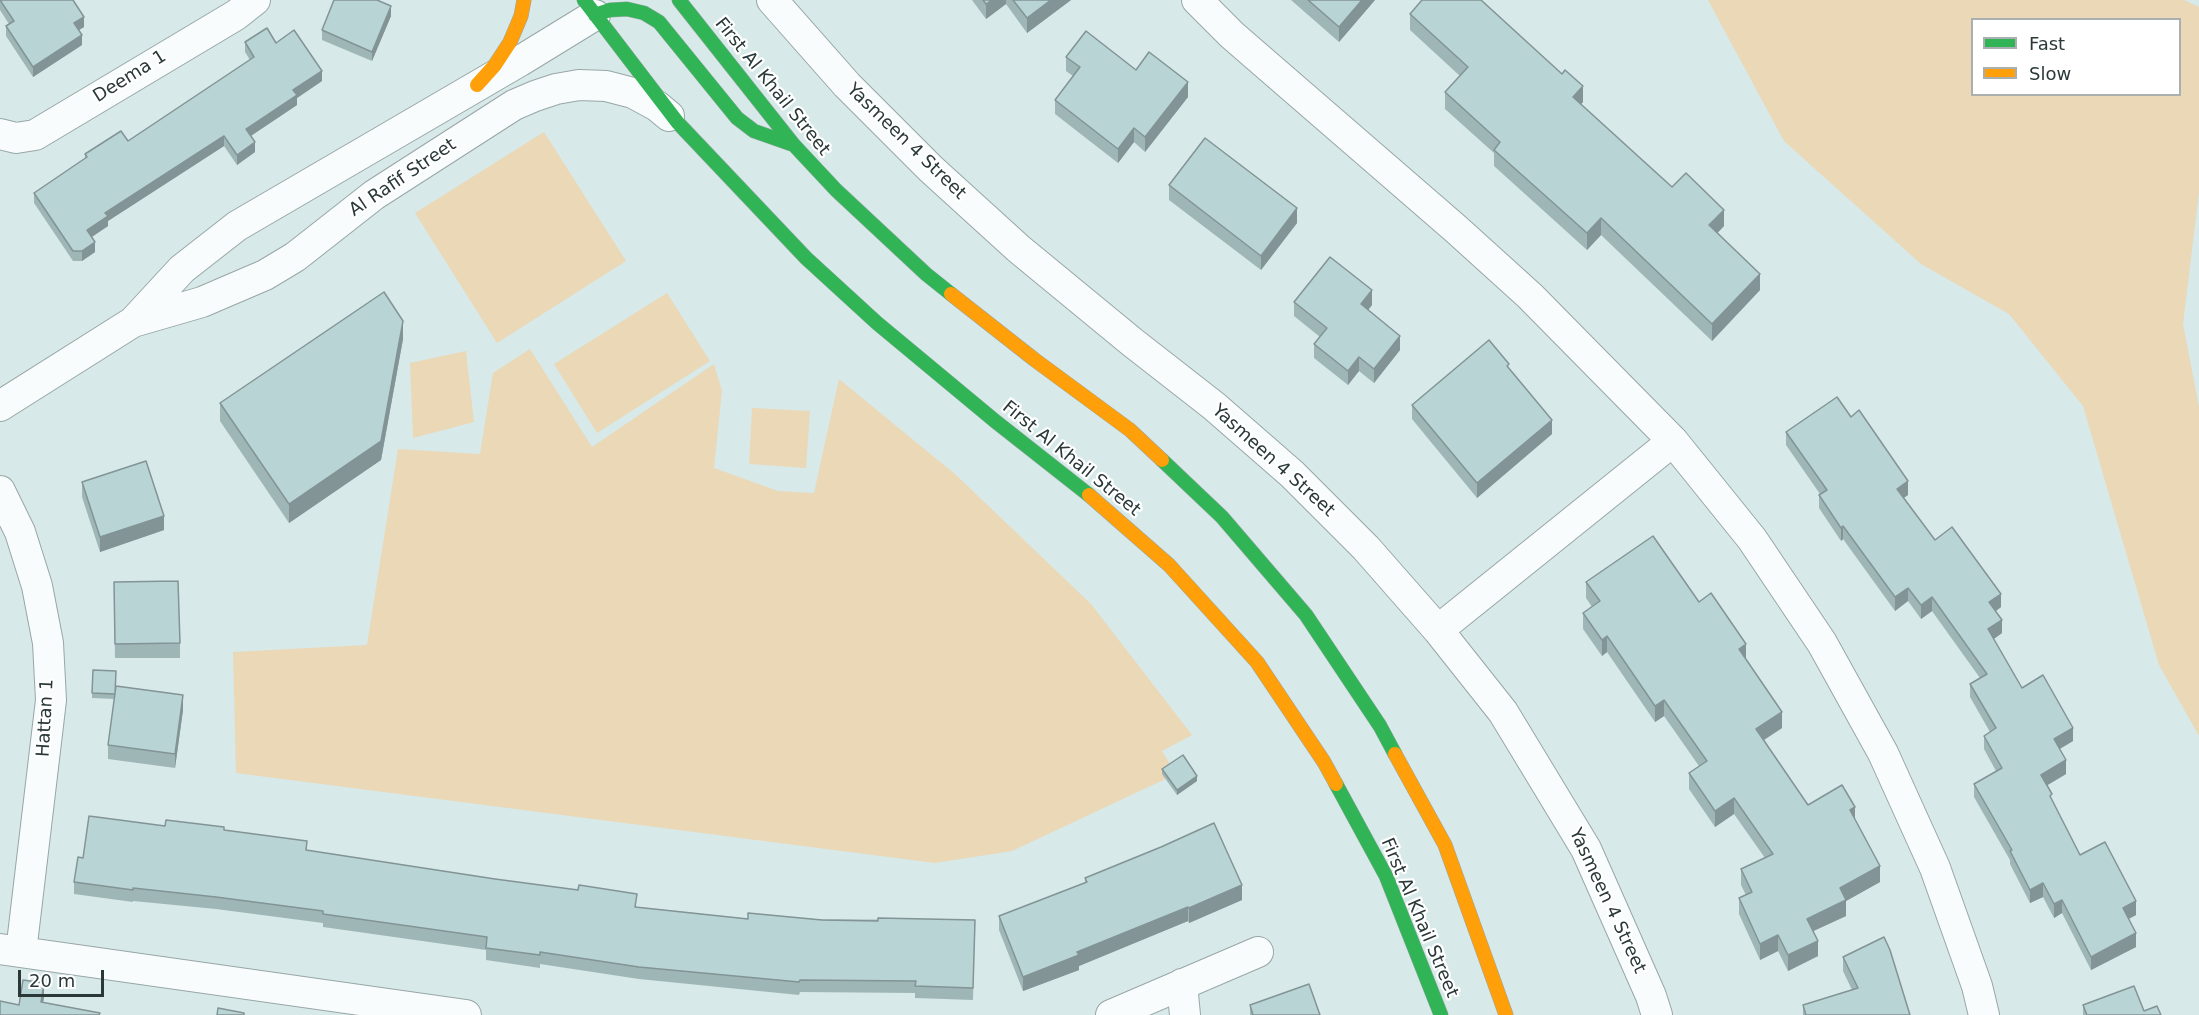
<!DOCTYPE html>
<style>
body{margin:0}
#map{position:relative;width:2199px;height:1015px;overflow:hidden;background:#d7e9e9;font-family:"DejaVu Sans",sans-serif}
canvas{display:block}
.legend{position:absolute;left:1971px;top:18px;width:210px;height:78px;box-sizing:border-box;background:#fff;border:2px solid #aaafaf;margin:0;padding:8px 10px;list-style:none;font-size:18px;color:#2a3838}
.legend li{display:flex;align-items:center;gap:12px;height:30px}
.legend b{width:30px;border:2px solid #aaafaf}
.scale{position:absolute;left:18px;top:970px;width:86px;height:27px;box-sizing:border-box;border:3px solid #2a3838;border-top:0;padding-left:8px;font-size:18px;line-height:21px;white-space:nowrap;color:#2a3838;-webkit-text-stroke:4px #fff;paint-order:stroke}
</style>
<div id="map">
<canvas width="2199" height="1015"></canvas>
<ul class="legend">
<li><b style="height:8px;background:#30b455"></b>Fast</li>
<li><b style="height:8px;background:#ff9f0a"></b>Slow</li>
</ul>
<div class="scale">20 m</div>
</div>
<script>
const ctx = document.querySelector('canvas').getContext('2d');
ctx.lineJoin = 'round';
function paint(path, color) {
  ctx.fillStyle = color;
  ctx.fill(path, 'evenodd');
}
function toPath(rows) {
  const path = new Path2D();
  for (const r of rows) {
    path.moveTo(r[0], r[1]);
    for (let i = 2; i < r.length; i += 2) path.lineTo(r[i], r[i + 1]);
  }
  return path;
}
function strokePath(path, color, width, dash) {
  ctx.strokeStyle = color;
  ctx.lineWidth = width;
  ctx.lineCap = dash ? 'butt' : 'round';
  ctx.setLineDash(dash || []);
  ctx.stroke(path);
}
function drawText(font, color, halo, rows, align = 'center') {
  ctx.font = font + ' "DejaVu Sans",sans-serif';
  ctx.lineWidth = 4.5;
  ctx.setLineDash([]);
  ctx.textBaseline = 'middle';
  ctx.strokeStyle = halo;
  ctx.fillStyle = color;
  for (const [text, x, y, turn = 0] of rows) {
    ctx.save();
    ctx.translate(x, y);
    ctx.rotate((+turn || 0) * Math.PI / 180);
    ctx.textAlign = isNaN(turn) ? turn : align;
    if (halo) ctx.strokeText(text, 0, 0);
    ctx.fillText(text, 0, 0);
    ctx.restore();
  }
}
paint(toPath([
 [1708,0,2184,0,2199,7,2199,192,2183,324,2199,407,2199,736,2159,665,2083,406,2009,314,1921,264,1784,141],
 [1972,20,2180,20,2180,94,1972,94],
 [544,132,626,261,497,343,415,213],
 [667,293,710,361,597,433,554,364],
 [530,349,592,447,714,364,722,391,714,468,778,491,814,493,839,379,956,475,1091,604,1192,735,1162,751,1176,774,1012,851,935,863,236,773,233,652,367,645,398,449,480,454,493,373],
 [466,351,474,422,413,438,410,363],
 [752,408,810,411,806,468,749,464]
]), '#ead8b7');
const street = toPath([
 [772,0,847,85,931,169,1019,249,1132,342,1214,406,1292,474,1366,548,1438,630,1503,712,1586,849,1651,996,1657,1015],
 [1197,0,1232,35,1456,229,1530,296,1673,441,1752,539,1822,643,1883,753,1935,868,1977,986,1984,1015],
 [0,134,16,138,35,135,236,15,255,0],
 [133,322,202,302,265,275,295,257,374,195,514,105,535,96,556,89,579,85,606,86,633,93,657,106,669,116],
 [0,406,133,322,182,269,237,226,520,61,595,15],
 [0,491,20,532,37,586,48,643,51,700,21,952],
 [1438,630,1673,441],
 [0,949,466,1015],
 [1182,984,1185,1015],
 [1111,1015,1258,952]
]);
const fast = toPath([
 [584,0,678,123,806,258,877,323,995,421,1089,495],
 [679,0,793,144,836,190,926,274,951,294],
 [595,15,610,10,627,9,644,13,659,22,737,118,754,131,791,144],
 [1162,460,1222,517,1306,615,1380,726,1395,754],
 [1336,784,1386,876,1441,1015]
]);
const slow = toPath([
 [477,85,495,65,510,42,521,16,524,0],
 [951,294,1035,360,1130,430,1162,460],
 [1089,495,1169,565,1257,662,1324,762,1336,784],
 [1395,754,1445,845,1506,1015]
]);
strokePath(street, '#98a6a7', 32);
strokePath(fast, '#98a6a7', 15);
strokePath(slow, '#98a6a7', 15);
strokePath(street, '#f9fcfc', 30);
strokePath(fast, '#30b455', 14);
strokePath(slow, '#ff9f0a', 14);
paint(toPath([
 [0,0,84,27,79,30,82,45,33,77,6,36,6,26,9,24,0,10],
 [972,0,1071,0,1027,33,1006,4,986,19],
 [1291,0,1375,0,1339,42],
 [1410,14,1583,102,1581,104,1672,187,1724,226,1717,233,1760,290,1712,341,1601,235,1587,250,1494,166,1494,153,1445,109,1445,92,1460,76,1410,30],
 [391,16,372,61,322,40,322,30],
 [245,42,276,43,322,81,297,98,297,105,251,136,255,152,237,165,224,146,108,221,108,226,92,237,95,252,82,261,73,261,34,203,34,193,85,159,85,154,128,141,250,60,245,52],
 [1066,57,1136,70,1188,97,1145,152,1134,142,1118,163,1055,114,1055,100,1073,76,1066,71],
 [1169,185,1297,223,1261,270,1169,200],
 [1294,302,1372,305,1368,310,1400,350,1374,383,1359,371,1348,385,1314,358,1314,344,1320,337,1294,316],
 [403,339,381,460,289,523,220,421,220,403],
 [1412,405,1552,434,1477,498,1412,419],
 [1786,432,1908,495,1904,498,1935,540,2001,607,1996,611,2002,633,1994,639,2022,688,2073,741,2060,749,2066,774,2047,785,2052,801,2080,855,2136,915,2128,919,2136,947,2091,970,2062,913,2054,918,2043,897,2030,903,2010,864,2010,860,1974,797,1974,784,1996,771,1984,749,1984,736,1990,732,1970,697,1970,684,1980,678,1932,611,1921,619,1908,601,1895,611,1843,539,1841,541,1819,508,1819,495,1820,494,1786,445],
 [82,482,164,530,100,552,82,497],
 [114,582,180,643,180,658,115,658],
 [1586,582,1699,602,1746,659,1782,728,1764,740,1808,805,1855,820,1880,882,1846,901,1846,916,1813,931,1818,956,1788,971,1778,951,1760,960,1739,914,1739,898,1746,895,1741,885,1741,869,1765,858,1734,814,1715,827,1689,789,1689,773,1699,766,1664,716,1655,722,1607,652,1602,656,1583,629,1583,613,1592,607,1586,598],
 [93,670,116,671,115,697,183,710,175,768,108,759,108,745,115,699,92,698],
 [1162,769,1197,781,1177,795,1162,774],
 [224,831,307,850,637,907,748,919,975,920,973,1000,915,998,915,993,800,992,799,995,639,979,540,964,540,968,486,960,486,950,323,927,323,923,216,909,133,901,133,902,74,894,74,882,83,858],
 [1161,847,1242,900,1189,923,1188,921,1079,966,1079,970,1023,991,999,930,999,916,1085,883,1085,878],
 [1843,957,1910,1015,1803,1015,1803,1005,1852,990,1843,971],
 [1250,1005,1320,1015,1250,1015],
 [2083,1005,2144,1011,2161,1015,2083,1015]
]), '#9fb6b7');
paint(toPath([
 [992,0,1006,0,1006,4,986,19,986,4],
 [1051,0,1071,0,1027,33,1027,18],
 [1362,0,1375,0,1339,42,1339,27],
 [391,6,391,16,372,61,372,52],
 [84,17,84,27,74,33,74,23],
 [82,35,82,45,33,77,33,67],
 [322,71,322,81,297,98,297,105,246,139,246,129,293,90],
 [1188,82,1188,97,1145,152,1145,137],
 [1583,86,1583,102,1573,113,1573,97],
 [1134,128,1134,142,1118,163,1118,149],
 [224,136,224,146,108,221,108,226,87,240,87,230,105,213],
 [255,142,255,152,237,165,237,155],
 [1297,208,1297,223,1261,270,1261,256],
 [1724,210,1724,226,1709,242,1709,225],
 [1601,218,1601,235,1587,250,1587,233],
 [95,242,95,252,82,261,82,251],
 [1760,274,1760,290,1712,341,1712,324],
 [1372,290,1372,305,1361,319,1361,304],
 [403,321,403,339,381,460,289,523,289,504],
 [1400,336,1400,350,1374,383,1374,369],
 [1359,357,1359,371,1348,385,1348,371],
 [1552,420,1552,434,1477,498,1477,483],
 [1908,481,1908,495,1897,502,1897,489],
 [164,516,164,530,100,552,100,537],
 [1843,526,1843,539,1841,541,1841,528],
 [1908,588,1908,601,1895,611,1895,597],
 [2001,594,2001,607,1989,616,1989,602],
 [1932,597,1932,611,1921,619,1921,605],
 [2002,620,2002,633,1988,643,1988,629],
 [1607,636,1607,652,1602,656,1602,640],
 [1746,644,1746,660,1739,649],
 [183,695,183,710,175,768,175,754],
 [1664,700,1664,716,1655,722,1655,706],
 [1782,712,1782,728,1756,745,1756,729],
 [2073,728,2073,741,2054,752,2054,739],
 [2066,760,2066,774,2041,789,2041,775],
 [1197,776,1197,781,1177,795,1177,790],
 [1734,798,1734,814,1715,827,1715,811],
 [1855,807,1855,823,1850,810],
 [1880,866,1880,882,1846,901,1846,916,1807,934,1807,919,1840,888],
 [2043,883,2043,897,2030,903,2030,890],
 [1242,885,1242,900,1189,923,1189,908],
 [2062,900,2062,913,2054,918,2054,904],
 [2136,901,2136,915,2123,922,2123,908],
 [1188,907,1188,921,1079,966,1079,970,1023,991,1023,977,1077,952],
 [2136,933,2136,947,2091,970,2091,957],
 [1778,935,1778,951,1760,960,1760,944],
 [1818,941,1818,956,1788,971,1788,955],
 [44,983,44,998,41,1015,41,1002]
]), '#829495');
const building = toPath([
 [0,0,73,0,84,17,74,23,82,35,33,67,6,26,14,21,0,0],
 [334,0,377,0,391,6,372,52,322,30,334,0],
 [983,0,992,0,986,4,983,0],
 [1013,0,1051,0,1027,18,1013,0],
 [1308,0,1362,0,1339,27,1308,0],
 [1422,0,1481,0,1562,74,1565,70,1583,86,1573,97,1672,187,1686,173,1724,210,1709,225,1760,274,1712,324,1601,218,1587,233,1494,150,1500,142,1445,92,1468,67,1410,14,1422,0],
 [267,28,276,43,294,30,322,71,293,90,297,95,246,129,255,142,237,155,224,136,105,213,108,216,87,230,95,242,82,251,73,251,34,193,87,157,85,154,121,131,128,141,254,57,245,42,267,28],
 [1086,31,1136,70,1149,52,1188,82,1145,137,1134,128,1118,149,1055,100,1080,67,1066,57,1086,31],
 [1205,138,1297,208,1261,256,1169,185,1205,138],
 [1330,257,1372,290,1361,304,1400,336,1374,369,1359,357,1348,371,1314,344,1327,328,1294,302,1330,257],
 [384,292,403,321,381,441,289,504,220,403,384,292],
 [1489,340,1509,364,1507,366,1552,420,1477,483,1412,405,1489,340],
 [1837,397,1851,417,1859,410,1908,481,1897,489,1935,540,1952,527,2001,594,1989,602,2002,620,1988,629,2022,688,2043,675,2073,728,2054,739,2066,760,2041,775,2052,794,2050,796,2080,855,2105,842,2136,901,2123,908,2136,933,2091,957,2062,900,2054,904,2043,883,2030,890,2010,851,2012,850,1974,784,2002,768,1984,736,1996,728,1970,684,1987,674,1932,597,1921,605,1908,588,1895,597,1843,526,1841,528,1819,495,1827,490,1786,432,1837,397],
 [146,461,164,516,100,537,82,482,146,461],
 [1653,536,1699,602,1711,593,1746,644,1739,649,1782,712,1756,729,1808,805,1842,785,1855,807,1850,810,1880,866,1840,888,1846,900,1807,919,1818,941,1788,955,1778,935,1760,944,1739,898,1752,892,1741,869,1773,854,1734,798,1715,811,1689,773,1707,761,1664,700,1655,706,1607,636,1602,640,1583,613,1600,601,1586,582,1653,536],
 [178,581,180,643,115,644,114,582,178,581],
 [93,670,116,671,115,694,92,693,93,670],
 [116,686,183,695,175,754,108,745,116,686],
 [1183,755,1197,776,1177,790,1162,769,1183,755],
 [89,816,165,826,166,820,224,827,224,830,307,841,306,850,495,879,578,890,579,885,637,894,635,907,748,919,748,913,822,920,878,921,878,918,975,920,973,988,915,986,916,981,800,980,799,982,639,967,540,952,540,955,486,948,487,937,323,914,323,911,216,897,133,888,133,890,74,882,78,857,83,858,89,816],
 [1214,823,1242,885,1189,908,1188,907,1077,952,1079,955,1023,977,999,916,1087,882,1085,878,1161,847,1214,823],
 [1884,937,1890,950,1910,1015,1806,1015,1803,1005,1858,988,1843,957,1884,937],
 [23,980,44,983,41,1002,100,1013,99,1015,0,1015,0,1001,19,1005,23,980],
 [1309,984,1320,1015,1253,1015,1250,1005,1309,984],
 [2134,986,2144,1011,2157,1006,2161,1015,2087,1015,2083,1005,2134,986],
 [218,1008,244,1013,244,1015,217,1015,218,1008]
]);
paint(building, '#b9d4d5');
strokePath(building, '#829495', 1.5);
drawText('18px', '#2a3838', '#fff', [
 ["Deema 1",130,77,-32],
 ["First Al Khail Street",772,87,51],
 ["Yasmeen 4 Street",906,142,44],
 ["Al Rafif Street",403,178,-34],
 ["First Al Khail Street",1071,459,39],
 ["Yasmeen 4 Street",1273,461,42],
 ["Hattan 1",46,718,-87],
 ["Yasmeen 4 Street",1607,901,65],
 ["First Al Khail Street",1419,918,67]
]);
</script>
